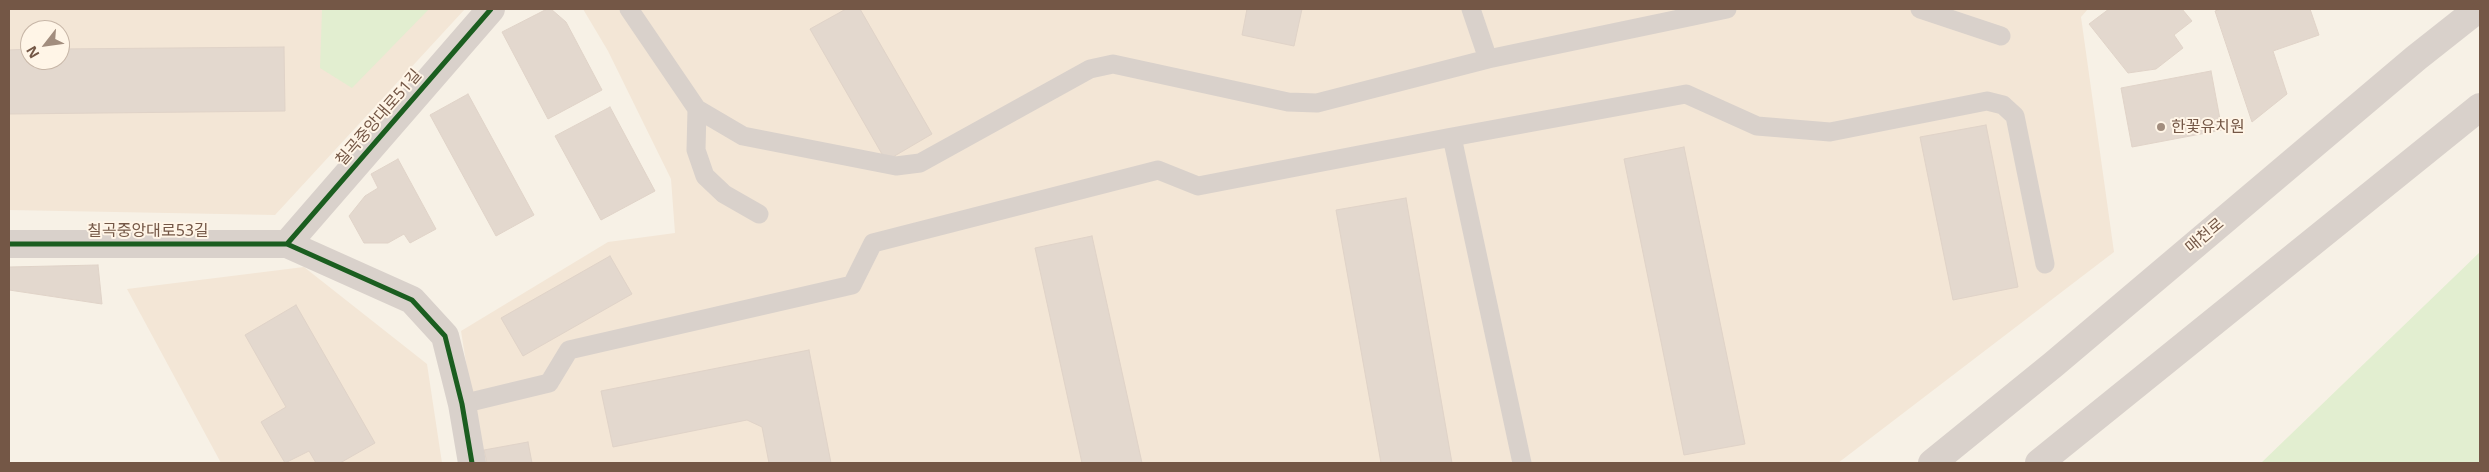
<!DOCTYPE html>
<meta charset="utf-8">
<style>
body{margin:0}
#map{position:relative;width:2489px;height:472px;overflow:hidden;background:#f7f1e6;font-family:"Noto Sans",sans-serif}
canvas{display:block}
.frame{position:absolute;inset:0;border:10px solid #745746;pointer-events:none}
.north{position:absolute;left:20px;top:20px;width:50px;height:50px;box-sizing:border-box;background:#fff5e7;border:1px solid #c7b6a7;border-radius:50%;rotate:240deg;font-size:14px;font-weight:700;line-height:20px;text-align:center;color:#745746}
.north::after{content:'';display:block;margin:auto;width:18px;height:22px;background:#a28d7e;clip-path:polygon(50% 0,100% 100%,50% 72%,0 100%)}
</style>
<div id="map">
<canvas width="2489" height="472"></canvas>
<div class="frame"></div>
<div class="north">N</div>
</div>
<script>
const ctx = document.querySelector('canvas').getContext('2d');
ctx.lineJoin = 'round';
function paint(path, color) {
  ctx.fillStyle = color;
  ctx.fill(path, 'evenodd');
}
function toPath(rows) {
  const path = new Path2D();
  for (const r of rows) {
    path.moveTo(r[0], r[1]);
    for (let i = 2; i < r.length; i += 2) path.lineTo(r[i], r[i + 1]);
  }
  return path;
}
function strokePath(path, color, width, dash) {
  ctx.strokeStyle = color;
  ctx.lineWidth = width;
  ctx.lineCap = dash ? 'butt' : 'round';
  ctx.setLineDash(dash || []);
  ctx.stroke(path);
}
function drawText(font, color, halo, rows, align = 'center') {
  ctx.font = font + ' "Noto Sans","Noto Sans KR",sans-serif';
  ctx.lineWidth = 4;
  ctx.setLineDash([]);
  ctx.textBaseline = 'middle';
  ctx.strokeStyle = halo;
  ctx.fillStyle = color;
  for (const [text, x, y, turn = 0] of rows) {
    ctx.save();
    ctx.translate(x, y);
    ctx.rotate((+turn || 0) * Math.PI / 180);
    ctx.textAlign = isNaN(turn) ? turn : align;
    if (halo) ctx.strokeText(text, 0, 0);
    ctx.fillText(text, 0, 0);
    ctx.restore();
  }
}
paint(toPath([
 [9,9,465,9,275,215,9,210],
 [30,30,60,30,60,60,30,60],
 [583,9,2088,9,2081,17,2114,252,1838,463,482,463,461,331,608,242,675,233,671,179,608,51],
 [304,267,427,364,442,463,221,463,127,289]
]), '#f3e6d6');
paint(toPath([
 [322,9,429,9,352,88,320,68],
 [2480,252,2480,463,2261,463]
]), '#e2eed0');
const building = toPath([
 [547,9,551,9,566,22,602,90,548,119,502,32,547,9],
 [846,9,860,9,932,134,886,161,810,29,846,9],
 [1247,9,1302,9,1294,46,1242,35,1247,9],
 [2109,9,2182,9,2192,21,2174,35,2183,48,2156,69,2128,73,2089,24,2109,9],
 [2221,9,2310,9,2319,35,2273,51,2287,94,2252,122,2215,11,2221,9],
 [284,47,285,111,9,114,9,50,30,49,30,60,60,60,60,49,284,47],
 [2211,71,2222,130,2132,147,2121,88,2211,71],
 [468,94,534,215,496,236,430,115,468,94],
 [610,107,655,191,601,220,555,136,610,107],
 [1986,125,2018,287,1953,300,1920,137,1986,125],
 [1684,147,1745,444,1684,455,1624,159,1684,147],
 [398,159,436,229,410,243,404,234,388,243,364,243,349,216,365,196,378,188,371,174,398,159],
 [1406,198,1452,463,1381,463,1336,210,1406,198],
 [1092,236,1118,354,1142,463,1082,463,1035,248,1092,236],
 [610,256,632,294,523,356,501,318,610,256],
 [98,265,102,304,9,290,9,267,98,265],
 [296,305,375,443,340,463,316,463,309,451,285,463,261,422,286,407,245,335,296,305],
 [809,350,831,463,769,463,762,427,747,420,613,447,601,391,809,350],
 [528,442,532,463,487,463,484,450,528,442]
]);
paint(building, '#e3d8ce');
strokePath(building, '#e0d3c8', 1);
strokePath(toPath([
 [629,9,697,109,743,136,896,166,920,163,1090,69,1113,64,1288,102,1317,103,1488,59,1727,9],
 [1471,9,1488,59],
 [1920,9,2001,36],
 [697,109,696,150,705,176,724,194,759,214],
 [1452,137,1686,94,1757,126,1830,132,1987,101,2003,105,2015,116,2045,264],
 [462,404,549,383,569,350,852,285,873,243,1158,170,1198,186,1452,137,1522,463]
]), '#d9d1cb', 19);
strokePath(toPath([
 [9,244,287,244,412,300,445,336,462,404,472,463],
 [287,244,491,9]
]), '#d9d1cb', 28);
strokePath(toPath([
 [1932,463,2054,364,2416,58,2478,9],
 [2039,463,2480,107]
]), '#d9d1cb', 28);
strokePath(toPath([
 [9,244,287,244,412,300,445,336,462,404,472,463],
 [287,244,491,9]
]), '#1b5e20', 5);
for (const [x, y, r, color] of [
 [2161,127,5,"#a28d7e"]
]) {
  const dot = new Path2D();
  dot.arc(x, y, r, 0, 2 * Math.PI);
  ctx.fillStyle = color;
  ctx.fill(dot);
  strokePath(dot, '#fff5e7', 2);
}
drawText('16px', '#745746', '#fff5e7', [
 ["칠곡중앙대로51길",379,118,-49],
 ["칠곡중앙대로53길",148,231],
 ["매천로",2205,236,-40]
]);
drawText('16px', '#745746', '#fff5e7', [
 ["한꽃유치원",2171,127]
], 'left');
</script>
